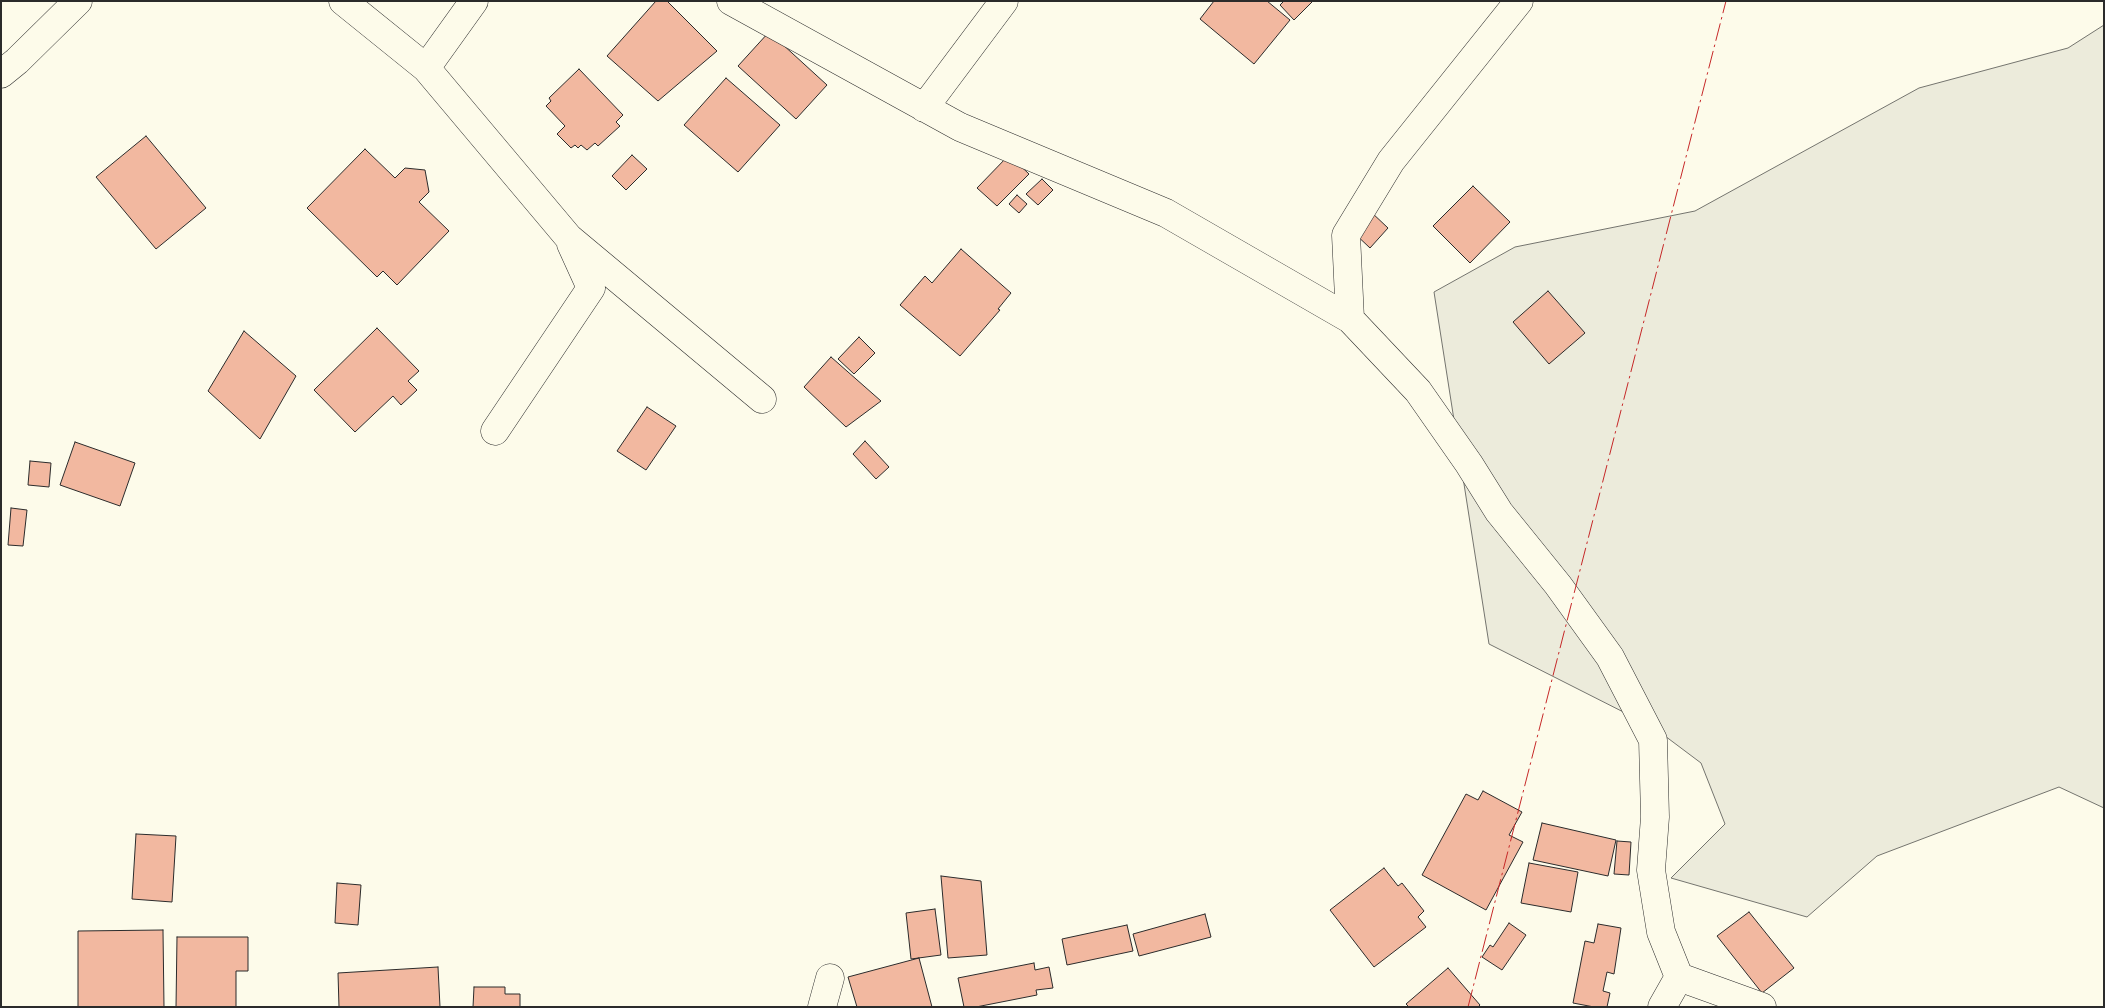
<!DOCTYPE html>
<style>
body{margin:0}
#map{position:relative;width:2105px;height:1008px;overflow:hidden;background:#fdfbea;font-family:"Noto Sans",sans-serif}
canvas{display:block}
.frame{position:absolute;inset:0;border:2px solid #2b2b2b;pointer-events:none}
</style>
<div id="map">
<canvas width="2105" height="1008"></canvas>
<div class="frame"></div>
</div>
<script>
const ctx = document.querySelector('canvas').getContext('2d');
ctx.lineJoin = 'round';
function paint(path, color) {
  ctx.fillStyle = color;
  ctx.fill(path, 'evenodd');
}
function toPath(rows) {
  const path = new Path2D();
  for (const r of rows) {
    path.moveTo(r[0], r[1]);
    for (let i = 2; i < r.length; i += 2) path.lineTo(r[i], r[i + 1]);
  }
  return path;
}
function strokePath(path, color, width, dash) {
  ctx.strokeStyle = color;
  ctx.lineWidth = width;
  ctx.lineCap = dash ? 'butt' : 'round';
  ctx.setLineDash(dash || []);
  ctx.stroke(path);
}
const green = toPath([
 [2104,25,2104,808,2059,787,1877,856,1807,917,1671,878,1725,824,1701,763,1653,727,1489,644,1434,292,1515,247,1695,211,1919,88,2068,48,2104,25]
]);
paint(green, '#ecebdb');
strokePath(green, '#74746e', 1);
const building = toPath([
 [656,1,667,1,717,51,658,101,607,56,656,1],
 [1214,1,1267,1,1290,20,1254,64,1200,19,1214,1],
 [1284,1,1313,1,1294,20,1280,5,1284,1],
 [769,32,827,85,796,119,738,66,769,32],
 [579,69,623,115,616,122,620,126,598,146,595,143,587,150,581,145,578,148,575,145,571,148,557,134,565,126,546,106,551,101,549,98,579,69],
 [726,78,780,125,738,172,684,125,726,78],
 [146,136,206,208,156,249,96,177,146,136],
 [365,149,395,178,405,168,425,170,429,192,419,202,449,231,397,285,383,271,377,277,307,208,365,149],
 [632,155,647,169,626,190,612,176,632,155],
 [1009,155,1029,174,997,206,977,188,1009,155],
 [1042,179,1053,190,1038,205,1026,194,1042,179],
 [1473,186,1510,222,1470,263,1433,226,1473,186],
 [1017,195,1027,204,1019,213,1009,204,1017,195],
 [1370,211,1388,228,1370,248,1352,231,1370,211],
 [961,249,1011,293,998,309,1000,310,960,356,900,305,925,276,932,283,961,249],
 [1548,291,1585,333,1549,364,1513,322,1548,291],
 [377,328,419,371,408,381,417,390,401,405,393,396,355,432,314,390,377,328],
 [244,331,296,376,260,439,208,391,244,331],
 [859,337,875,353,854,374,838,359,859,337],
 [831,357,881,401,846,427,804,387,831,357],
 [647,407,676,426,646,470,617,451,647,407],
 [865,441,889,467,876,479,853,454,865,441],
 [75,442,135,463,120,506,60,485,75,442],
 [30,461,51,463,49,487,28,485,30,461],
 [11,508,27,510,23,546,8,545,11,508],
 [1483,791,1522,812,1509,835,1523,842,1486,910,1422,875,1466,794,1478,800,1483,791],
 [1542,823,1616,840,1608,876,1533,860,1542,823],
 [136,834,176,836,172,902,132,899,136,834],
 [1617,841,1631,842,1629,875,1614,874,1617,841],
 [1529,863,1578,872,1571,912,1521,903,1529,863],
 [1384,868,1398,886,1402,883,1424,911,1418,917,1426,927,1374,967,1330,910,1384,868],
 [941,876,981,881,987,955,948,958,941,876],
 [337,883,361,885,358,925,335,923,337,883],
 [935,909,941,955,911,959,906,913,935,909],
 [1749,912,1794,968,1762,993,1717,936,1749,912],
 [1205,914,1211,937,1139,956,1133,934,1205,914],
 [1509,923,1526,935,1502,970,1482,957,1490,945,1493,947,1509,923],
 [1598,924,1621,928,1614,974,1607,972,1603,991,1610,993,1607,1007,1594,1007,1573,1003,1585,941,1594,943,1598,924],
 [1127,925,1133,951,1067,965,1062,939,1127,925],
 [163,930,164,1007,78,1007,78,931,163,930],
 [177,937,248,937,248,971,236,971,236,1007,176,1007,177,937],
 [919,958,932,1007,857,1007,848,977,919,958],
 [1034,963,1035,970,1049,967,1053,988,1036,990,1037,995,976,1007,964,1007,958,978,1034,963],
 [438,967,440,1007,339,1007,338,973,438,967],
 [1448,968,1480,1005,1478,1007,1409,1007,1406,1004,1448,968],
 [474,987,505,987,505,994,520,994,520,1007,473,1007,474,987]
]);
paint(building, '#f2b8a0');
strokePath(building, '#2b2b2b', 1);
const minor = toPath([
 [343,1,426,68,569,238,762,399],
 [731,1,960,127,1166,213,1350,319],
 [1519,1,1391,161,1346,235,1350,319,1418,391,1469,464,1499,512,1558,585,1610,657,1653,740,1655,817,1651,870,1661,932,1679,977,1662,1007],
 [426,68,474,1],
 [1,74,17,61,78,1],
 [924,108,1004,1],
 [495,431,591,288,571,244],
 [1679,977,1762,1007],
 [822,1007,830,978]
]);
strokePath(minor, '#2b2b2b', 29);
strokePath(minor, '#fdfbea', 28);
strokePath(toPath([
 [1468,1007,1726,1]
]), '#c62828', 1, [18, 4, 2.5, 4]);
</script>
